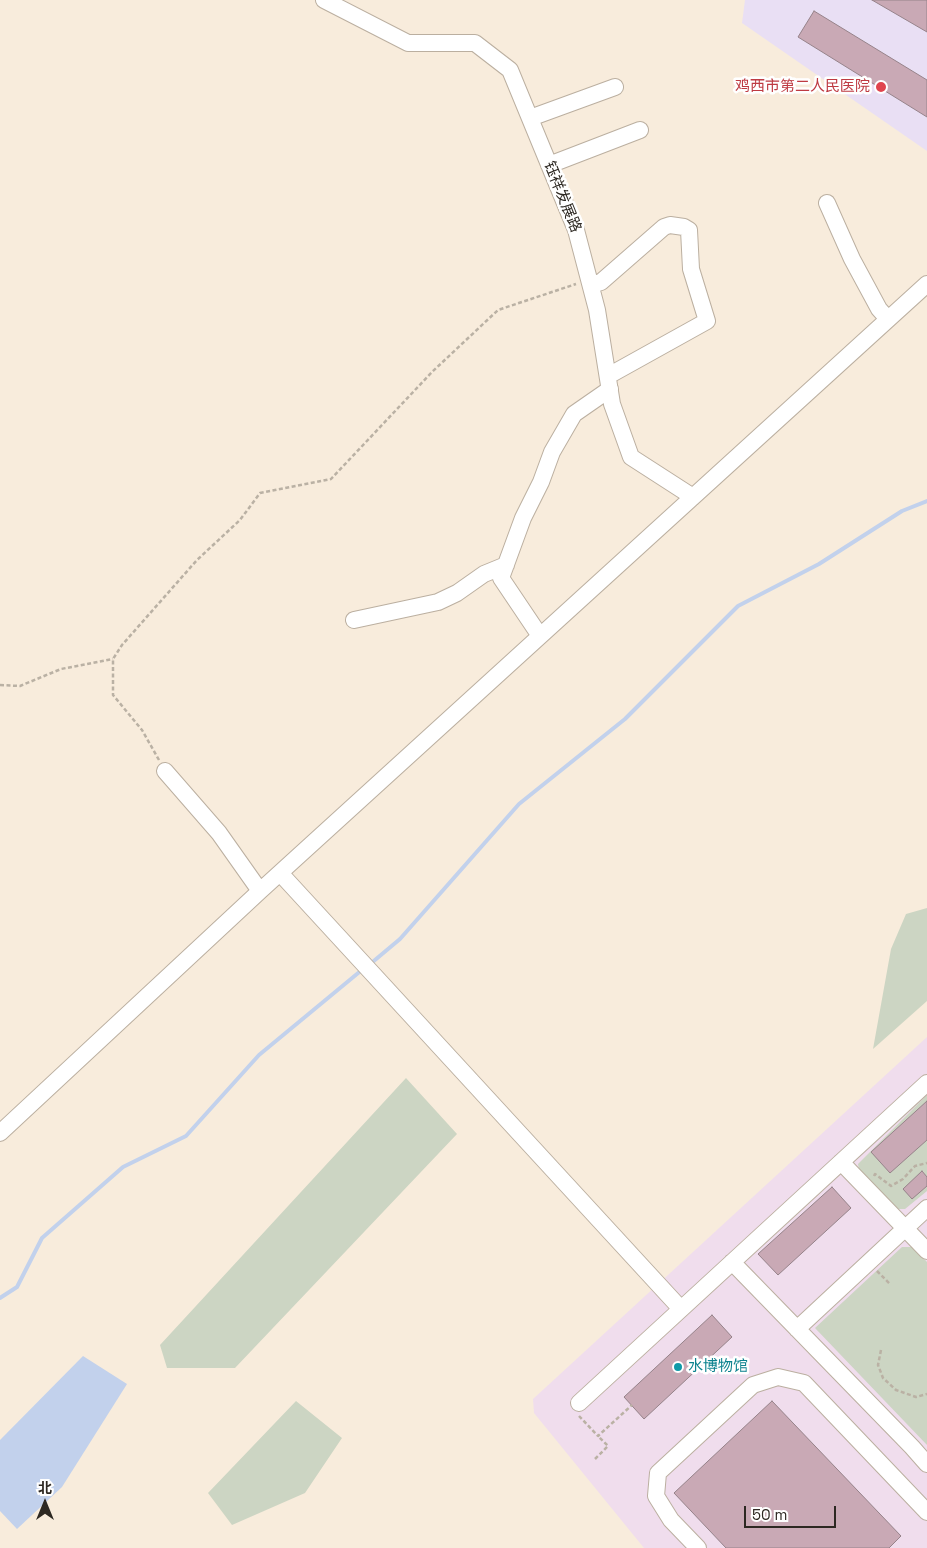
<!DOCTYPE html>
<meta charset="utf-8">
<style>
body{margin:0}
#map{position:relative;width:927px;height:1548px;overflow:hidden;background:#f8ecdc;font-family:"Space Grotesk","Noto Sans SC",sans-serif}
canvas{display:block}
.north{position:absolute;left:20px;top:1478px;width:50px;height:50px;-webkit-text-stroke:4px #fff;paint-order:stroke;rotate:0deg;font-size:14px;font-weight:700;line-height:20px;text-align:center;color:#2d2822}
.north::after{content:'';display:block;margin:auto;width:18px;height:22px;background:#2d2822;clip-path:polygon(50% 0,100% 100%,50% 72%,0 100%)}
.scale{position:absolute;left:744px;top:1506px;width:92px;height:22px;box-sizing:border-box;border:2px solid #2d2822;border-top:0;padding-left:6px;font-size:15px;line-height:18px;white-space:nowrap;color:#2d2822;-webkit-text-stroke:4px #fff;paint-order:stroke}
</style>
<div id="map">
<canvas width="927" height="1548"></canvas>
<div class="north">北</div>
<div class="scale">50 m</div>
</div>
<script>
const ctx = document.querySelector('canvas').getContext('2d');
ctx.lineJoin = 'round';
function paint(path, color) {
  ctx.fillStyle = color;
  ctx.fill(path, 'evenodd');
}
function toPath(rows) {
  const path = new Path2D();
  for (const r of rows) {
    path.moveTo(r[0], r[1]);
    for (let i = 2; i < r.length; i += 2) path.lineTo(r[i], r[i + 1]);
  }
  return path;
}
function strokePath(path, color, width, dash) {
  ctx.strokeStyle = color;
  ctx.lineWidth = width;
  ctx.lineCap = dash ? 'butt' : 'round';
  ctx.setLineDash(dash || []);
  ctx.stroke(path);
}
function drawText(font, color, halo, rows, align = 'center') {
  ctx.font = font + ' "Space Grotesk","Noto Sans SC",sans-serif';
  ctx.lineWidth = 5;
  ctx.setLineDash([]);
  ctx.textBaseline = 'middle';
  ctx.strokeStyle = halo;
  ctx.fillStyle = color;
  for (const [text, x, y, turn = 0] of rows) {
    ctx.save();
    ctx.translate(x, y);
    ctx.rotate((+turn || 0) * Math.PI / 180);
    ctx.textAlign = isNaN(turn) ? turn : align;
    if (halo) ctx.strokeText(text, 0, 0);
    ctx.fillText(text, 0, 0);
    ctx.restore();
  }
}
paint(toPath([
 [927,1037,927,1548,644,1548,534,1413,533,1399]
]), '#f0dded');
paint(toPath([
 [745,0,927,0,927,151,742,23]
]), '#e9dff4');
paint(toPath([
 [927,908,927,1001,873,1049,891,949,906,914],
 [406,1078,457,1134,235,1368,167,1368,160,1345],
 [927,1095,927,1191,905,1209,895,1209,860,1175,858,1164],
 [902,1247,913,1247,927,1262,927,1445,815,1328],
 [296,1401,342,1438,305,1493,232,1525,208,1493]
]), '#ccd5c3');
paint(toPath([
 [83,1356,127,1384,62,1487,17,1529,0,1511,0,1440]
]), '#c2d1ec');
strokePath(toPath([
 [369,965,400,939,519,804,625,719,738,606,819,564,902,511,927,501],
 [0,1298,17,1287,42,1238,123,1167,186,1136,259,1055,363,969]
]), '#c2d1ec', 4);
const building = toPath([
 [872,0,927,0,927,32,872,0],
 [814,11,927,80,927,117,798,37,814,11],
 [927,1101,927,1140,890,1173,871,1152,927,1101],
 [922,1171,927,1177,927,1186,912,1199,903,1189,922,1171],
 [832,1187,851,1208,778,1275,758,1254,832,1187],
 [712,1315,732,1337,644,1419,624,1397,712,1315],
 [772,1401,901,1536,889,1548,726,1548,674,1493,772,1401]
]);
paint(building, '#c9a9b5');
strokePath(building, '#96838a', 1);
const minor = toPath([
 [324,0,408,43,475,43,510,70,576,230,597,310,612,404,631,457,693,497],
 [530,118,615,87],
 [549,165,640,130],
 [827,203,852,259,879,309,888,319],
 [591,285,601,282,664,227,670,225,684,227,689,230,691,269,707,321,608,376],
 [354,620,438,602,457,593,484,574,506,565],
 [540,636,501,578,523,518,541,482,552,452,574,414,610,389],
 [165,771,219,833,260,891],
 [280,873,681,1309],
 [0,1133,260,891,927,284],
 [841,1162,927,1251],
 [732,1262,912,1447,927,1464],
 [797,1329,927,1208],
 [579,1403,927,1083],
 [698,1548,671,1520,656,1496,658,1473,753,1385,778,1377,804,1383,927,1512]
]);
strokePath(minor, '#bbafa0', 18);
strokePath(toPath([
 [0,685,20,686,61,669,113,659],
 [159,760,142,730,113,695,113,659,122,645,197,560,240,520,260,493,331,479,432,372,498,310,576,284],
 [874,1176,875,1174,891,1186,903,1179,915,1166,927,1163],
 [877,1271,890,1284],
 [881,1350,878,1365,883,1378,896,1390,916,1397,927,1394],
 [579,1416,598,1436,632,1405],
 [595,1459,608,1446,598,1436]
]), '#bab1a4', 2.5, [4, 2.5]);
strokePath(minor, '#fff', 16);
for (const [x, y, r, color] of [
 [881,87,6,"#e0444e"],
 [678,1367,5,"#0f9aa8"]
]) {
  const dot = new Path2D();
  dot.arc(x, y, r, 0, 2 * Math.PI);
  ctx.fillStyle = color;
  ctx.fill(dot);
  strokePath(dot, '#fff', 2);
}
drawText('15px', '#be3a42', '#fff', [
 ["鸡西市第二人民医院",870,87]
], 'right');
drawText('15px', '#2d2822', '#fff', [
 ["钰祥发展路",562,197,68]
]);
drawText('15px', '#0d838f', '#fff', [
 ["水博物馆",688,1367]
], 'left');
</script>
